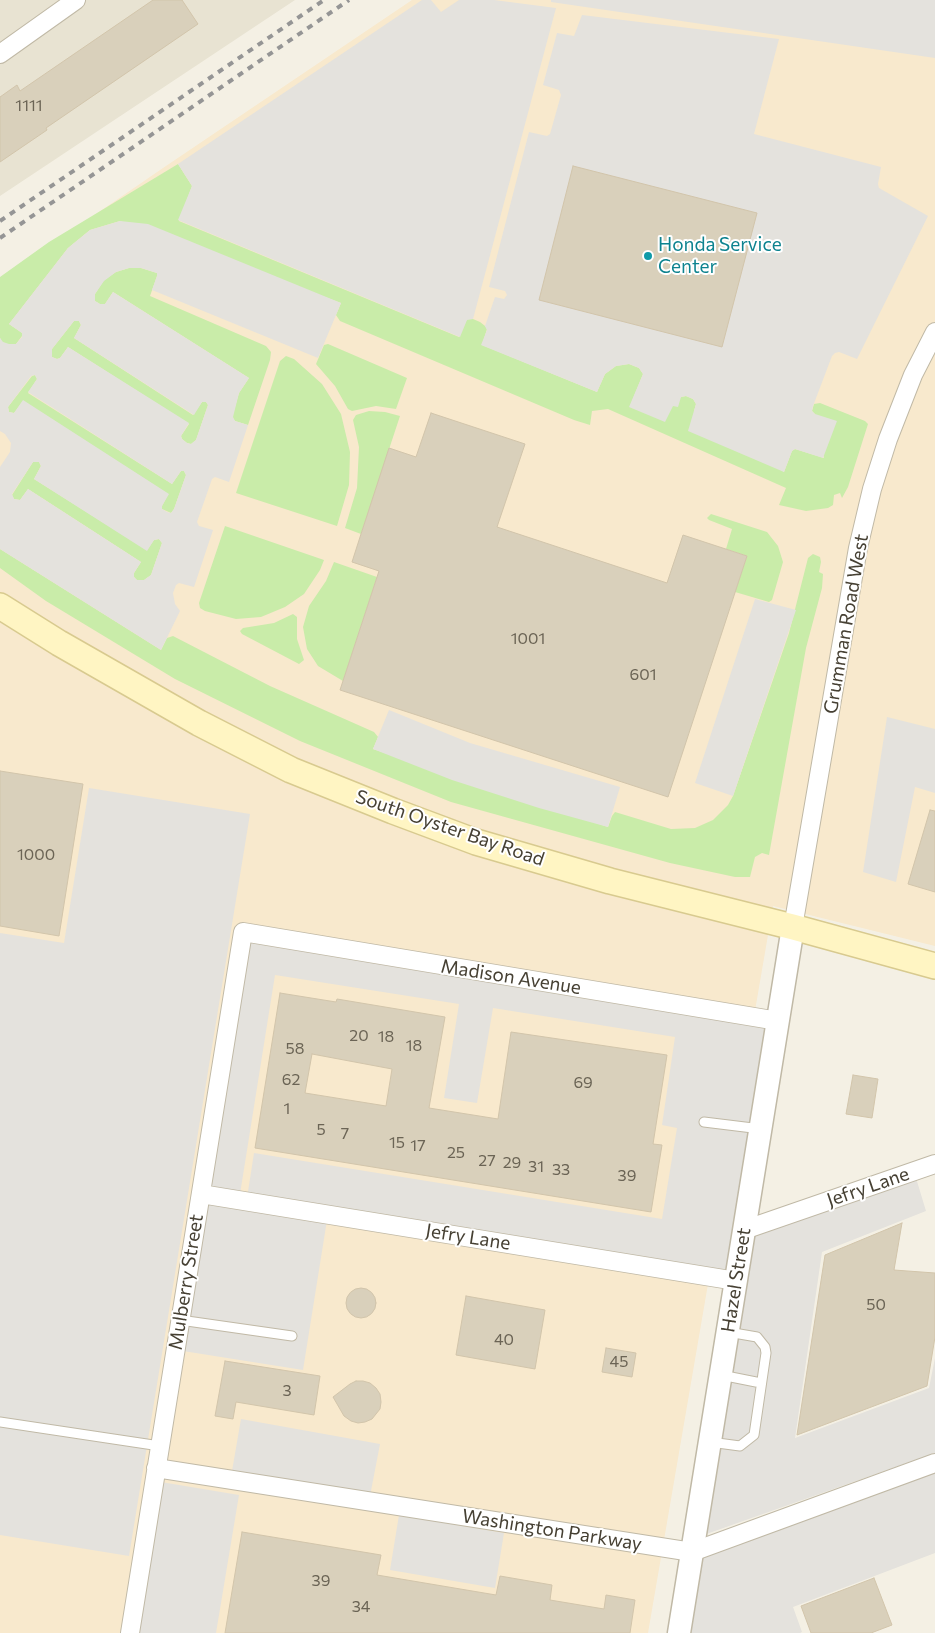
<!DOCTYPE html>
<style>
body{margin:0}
canvas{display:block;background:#f4f0e4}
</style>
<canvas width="935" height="1633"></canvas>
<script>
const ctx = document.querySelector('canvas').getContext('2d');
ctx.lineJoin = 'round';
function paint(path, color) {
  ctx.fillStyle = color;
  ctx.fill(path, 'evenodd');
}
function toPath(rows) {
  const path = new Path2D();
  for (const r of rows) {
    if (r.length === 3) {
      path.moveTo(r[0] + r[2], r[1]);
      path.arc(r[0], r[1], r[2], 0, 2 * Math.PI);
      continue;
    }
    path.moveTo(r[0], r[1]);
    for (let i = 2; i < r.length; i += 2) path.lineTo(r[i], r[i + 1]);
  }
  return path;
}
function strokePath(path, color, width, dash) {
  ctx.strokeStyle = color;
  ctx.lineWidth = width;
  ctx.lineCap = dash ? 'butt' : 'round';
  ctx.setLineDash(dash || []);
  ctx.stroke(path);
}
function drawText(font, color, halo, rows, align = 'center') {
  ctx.font = font + ' Commissioner,sans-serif';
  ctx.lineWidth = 4;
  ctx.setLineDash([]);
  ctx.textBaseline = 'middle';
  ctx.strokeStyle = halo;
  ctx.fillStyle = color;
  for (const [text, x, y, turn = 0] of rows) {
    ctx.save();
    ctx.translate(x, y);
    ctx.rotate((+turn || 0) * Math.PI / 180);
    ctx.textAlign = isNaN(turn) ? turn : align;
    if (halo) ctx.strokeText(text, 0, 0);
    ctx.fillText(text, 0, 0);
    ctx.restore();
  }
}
paint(toPath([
 [0,0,295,0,0,196]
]), '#e8e3d2');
paint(toPath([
 [412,0,935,0,935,946,773,906,648,1633,0,1633,0,280,163,168]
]), '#f8e9cd');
paint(toPath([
 [178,164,192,186,179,221,459,337,467,319,473,319,480,322,485,326,487,329,482,345,597,392,605,374,616,366,629,364,639,368,643,374,630,406,673,406,681,397,686,396,693,399,696,404,694,411,784,472,792,451,795,449,824,458,815,414,812,411,814,404,820,403,865,421,868,424,848,487,842,498,840,493,834,495,833,505,828,508,806,511,779,505,786,488,608,409,592,411,590,425,574,420,340,321,336,315,341,303,120,221,90,230,68,248,9,324,22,333,22,336,16,344,9,345,2,342,0,338,0,277,49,242],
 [129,268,141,268,157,273,157,276,150,296,266,346,271,352,270,360,248,425,235,421,232,417,239,393,249,378,113,292,105,304,100,304,95,301,95,294,104,280,116,272],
 [74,321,79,321,81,325,74,338,193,415,202,402,206,402,208,405,196,440,191,444,187,443,182,439,181,436,189,424,68,347,60,358,57,359,52,357,52,349],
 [328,344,407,378,396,409,376,406,352,411,348,409,335,386,316,364,324,345],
 [286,356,294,359,322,384,341,414,350,452,349,485,337,526,236,493,280,361],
 [35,375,37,379,28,393,172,484,181,471,184,471,186,475,174,509,171,513,162,509,162,506,168,494,23,401,14,413,9,412,8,407,32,376],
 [369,411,385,412,400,416,361,534,345,528,357,488,359,447,353,420,356,415],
 [33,462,39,462,41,466,34,479,147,550,154,540,159,539,162,543,151,575,144,580,137,580,134,577,134,573,141,562,28,489,20,500,14,499,12,495],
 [711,514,767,532,778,546,783,562,772,600,769,602,735,592,747,556,726,549,732,529,709,520,707,518],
 [225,526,324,560,320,570,304,594,285,607,261,617,236,619,205,611,200,608,199,603],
 [0,549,161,650,167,638,173,636,270,686,374,732,378,737,373,749,608,827,612,816,615,812,671,829,695,828,713,820,728,805,733,796,789,633,808,558,813,554,820,557,821,562,819,572,823,574,822,588,806,648,769,855,762,853,755,857,750,877,735,877,670,863,451,802,300,741,175,679,46,601,0,568],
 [334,562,377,577,343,681,318,666,307,649,303,627,309,606,326,581],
 [293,614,297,617,297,639,304,660,299,664,242,634,240,631,243,628,274,623]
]), '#c9eca9');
paint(toPath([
 [422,0,431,0,441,12,459,0,494,0,556,8,473,319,467,320,460,337,178,220,192,186,178,164],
 [551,0,935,0,935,58,551,2],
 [582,15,779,39,754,134,881,167,878,184,879,188,928,216,857,359,839,352,835,353,832,356,813,406,812,411,815,414,837,421,823,458,795,449,792,451,784,472,688,431,696,404,693,399,686,396,681,397,678,407,673,406,665,422,629,407,643,374,639,368,629,364,616,366,605,374,597,392,481,345,487,330,485,326,495,297,504,299,507,295,505,291,489,287,529,132,547,136,550,134,561,95,559,90,543,85,557,33,574,36],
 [120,221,148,224,341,303,318,358,152,290,157,276,157,273,141,268,129,268,116,272,104,281,95,294,95,301,100,304,105,304,113,292,249,378,239,393,233,417,235,421,248,425,229,482,215,477,212,479,197,522,199,526,213,530,194,587,179,583,176,585,173,593,175,604,180,611,161,650,0,549,0,467,10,452,11,443,5,434,0,431,0,338,3,342,9,344,16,344,22,337,22,333,9,324,68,248,90,230],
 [74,321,79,321,81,325,74,338,194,415,202,402,206,402,208,405,196,440,191,444,187,443,182,439,181,436,189,423,68,347,60,358,57,359,52,357,52,349],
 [35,375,37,379,28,392,172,484,181,471,184,471,186,475,174,509,171,513,167,512,162,509,162,506,169,494,23,400,14,413,9,412,8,407,31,376],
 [33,462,39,462,41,466,34,479,147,551,154,540,159,539,162,543,151,575,144,580,137,580,134,577,134,573,141,562,28,489,20,500,14,499,12,494],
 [755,599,796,610,733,796,695,783],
 [389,710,470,743,620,787,608,827,539,808,452,780,373,749],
 [887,717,935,729,935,793,915,787,896,882,863,872],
 [89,788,250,814,129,1556,0,1535,0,933,64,943],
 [246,942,770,1026,730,1274,247,1198,254,1153,662,1219,677,1128,662,1125,675,1037,493,1008,477,1103,444,1098,459,1004,275,975,240,1194,206,1189],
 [916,1178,926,1211,822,1252,795,1438,929,1388,935,1358,935,1453,698,1537,745,1231],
 [207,1201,327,1220,303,1370,183,1351],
 [241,1419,380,1444,370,1496,232,1471],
 [935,1469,935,1553,793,1607,802,1632,800,1633,683,1633,692,1557],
 [161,1482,239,1495,216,1633,136,1633],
 [399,1515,504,1533,495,1588,390,1570]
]), '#e4e2dd');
const building = toPath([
 [153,0,182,0,198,24,46,128,47,130,0,162,0,97,17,85,20,91,153,0],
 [573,166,757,213,722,347,539,300,573,166],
 [431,413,525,444,497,527,667,583,683,535,747,556,668,797,340,690,379,571,352,562,361,534,389,448,416,457,431,413],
 [0,771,83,784,59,936,0,926,0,771],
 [930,810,935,811,935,892,908,884,930,810],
 [280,993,336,1002,337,999,445,1017,429,1108,498,1119,511,1032,667,1055,653,1144,662,1145,651,1212,255,1148,280,993],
 [312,1054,392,1069,386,1106,305,1093,312,1054],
 [853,1075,878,1079,872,1118,846,1114,853,1075],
 [902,1223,894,1270,935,1273,935,1337,927,1386,797,1435,825,1255,902,1223],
 [361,1303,15],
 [466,1296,545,1310,535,1369,456,1355,466,1296],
 [606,1348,636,1353,632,1377,602,1372,606,1348],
 [225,1361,320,1376,314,1415,236,1402,233,1419,215,1416,225,1361],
 [356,1381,363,1381,370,1383,376,1388,380,1394,381,1402,380,1409,372,1419,365,1422,358,1423,351,1421,344,1416,333,1397,350,1384,356,1381],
 [242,1532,381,1555,377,1575,496,1595,500,1576,552,1585,550,1600,604,1609,606,1595,635,1600,630,1633,225,1633,242,1532],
 [874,1578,892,1625,871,1633,811,1633,801,1606,874,1578]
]);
paint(building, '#d9d0bb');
strokePath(building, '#d2c5ab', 1);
const service = toPath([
 [704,1122,761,1129],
 [180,1320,292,1336],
 [721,1375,761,1383],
 [0,1422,160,1446],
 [710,1442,740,1446,754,1435,766,1353,765,1347,757,1337,728,1332]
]);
const minor = toPath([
 [0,54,76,0],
 [793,927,858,548,872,489,888,439,913,375,935,332],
 [201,1194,736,1281],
 [744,1230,935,1164],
 [156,1468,692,1552,935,1463],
 [130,1633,243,932,778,1021]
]);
const tertiary = toPath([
 [679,1633,793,927]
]);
const secondary = toPath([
 [0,606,59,643,199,723,291,770,393,811,476,842,610,881,793,927,935,966]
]);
strokePath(service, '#c0b9a6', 11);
strokePath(minor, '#c0b9a6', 20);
strokePath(tertiary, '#c0b9a6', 25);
strokePath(secondary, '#d8ca8f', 28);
strokePath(service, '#fff', 9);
strokePath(minor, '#fff', 18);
strokePath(tertiary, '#fff', 22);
strokePath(secondary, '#fff5c3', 25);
strokePath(toPath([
 [0,221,324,0],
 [0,238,349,0]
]), '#959595', 4, [6, 6]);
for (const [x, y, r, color] of [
 [648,256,5,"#0f9aa8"]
]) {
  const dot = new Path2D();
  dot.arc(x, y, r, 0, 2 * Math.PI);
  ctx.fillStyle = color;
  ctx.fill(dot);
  strokePath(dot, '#fff', 2);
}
drawText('16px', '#6b6455', null, [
 ["1111",29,106],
 ["1001",528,639],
 ["601",643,675],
 ["1000",36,855],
 ["20",359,1036],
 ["18",386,1037],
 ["18",414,1046],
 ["58",295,1049],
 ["62",291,1080],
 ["69",583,1083],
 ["1",287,1109],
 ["5",321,1130],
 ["7",345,1134],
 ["15",397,1143],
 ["17",418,1146],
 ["25",456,1153],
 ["27",487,1161],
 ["29",512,1163],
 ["31",536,1167],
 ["33",561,1170],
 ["39",627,1176],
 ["50",876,1305],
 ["40",504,1340],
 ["45",619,1362],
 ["3",287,1391],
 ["39",321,1581],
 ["34",361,1607]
]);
drawText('19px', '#0d838f', '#fff', [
 ["Honda Service",658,245],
 ["Center",658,267]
], 'left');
drawText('19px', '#464033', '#fff', [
 ["Grumman Road West",846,624,-80],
 ["South Oyster Bay Road",450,828,19],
 ["Madison Avenue",511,977,9],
 ["Jefry Lane",868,1187,-19],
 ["Jefry Lane",468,1237,9],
 ["Hazel Street",736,1280,-81],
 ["Mulberry Street",186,1282,-81],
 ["Washington Parkway",552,1530,9]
]);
</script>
